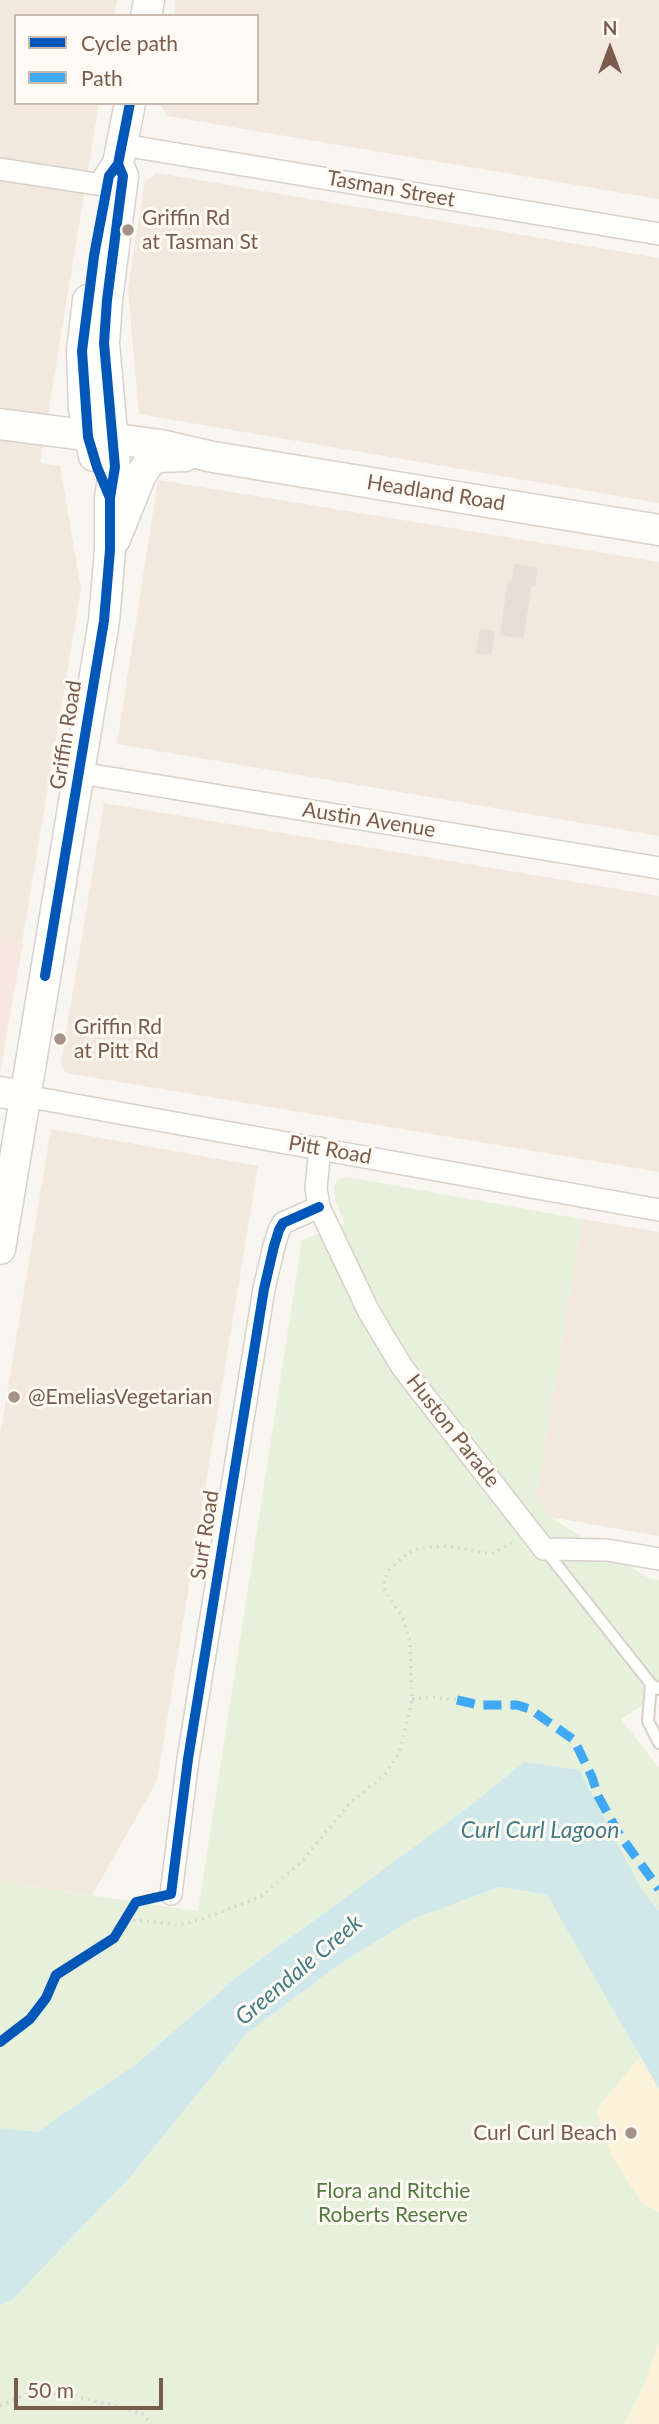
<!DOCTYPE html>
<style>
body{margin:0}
#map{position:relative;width:659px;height:2424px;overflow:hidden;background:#f9f5f0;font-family:Lato,sans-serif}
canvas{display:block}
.legend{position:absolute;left:14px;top:14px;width:245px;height:91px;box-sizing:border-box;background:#fffaf3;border:2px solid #cabbb1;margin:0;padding:9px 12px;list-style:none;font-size:21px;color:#7a5c4d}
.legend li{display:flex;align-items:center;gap:14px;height:35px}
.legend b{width:35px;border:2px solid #cabbb1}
.north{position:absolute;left:575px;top:14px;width:70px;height:70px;-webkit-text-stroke:5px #fffaf3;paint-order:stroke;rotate:0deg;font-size:19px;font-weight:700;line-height:28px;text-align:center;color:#7a5c4d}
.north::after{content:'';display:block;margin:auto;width:24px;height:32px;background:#7a5c4d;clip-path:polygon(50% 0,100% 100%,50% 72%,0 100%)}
.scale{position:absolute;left:14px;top:2378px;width:149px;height:32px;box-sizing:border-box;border:4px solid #7a5c4d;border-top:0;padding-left:9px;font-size:21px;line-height:24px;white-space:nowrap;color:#7a5c4d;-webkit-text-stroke:5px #fffaf3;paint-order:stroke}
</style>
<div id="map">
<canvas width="659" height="2424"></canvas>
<ul class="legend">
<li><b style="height:9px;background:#0057b8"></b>Cycle path</li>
<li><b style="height:9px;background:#3fa9f5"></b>Path</li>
</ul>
<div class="north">N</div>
<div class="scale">50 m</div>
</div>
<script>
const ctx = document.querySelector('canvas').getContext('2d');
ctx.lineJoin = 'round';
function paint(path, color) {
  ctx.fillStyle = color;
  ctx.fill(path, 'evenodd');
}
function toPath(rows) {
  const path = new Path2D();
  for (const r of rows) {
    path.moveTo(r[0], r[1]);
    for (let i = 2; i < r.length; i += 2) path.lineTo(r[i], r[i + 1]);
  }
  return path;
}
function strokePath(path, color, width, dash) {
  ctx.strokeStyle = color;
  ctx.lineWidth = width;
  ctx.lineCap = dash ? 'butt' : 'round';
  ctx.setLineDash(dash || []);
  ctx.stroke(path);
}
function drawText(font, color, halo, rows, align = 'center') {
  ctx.font = font + ' Lato,sans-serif';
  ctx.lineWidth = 6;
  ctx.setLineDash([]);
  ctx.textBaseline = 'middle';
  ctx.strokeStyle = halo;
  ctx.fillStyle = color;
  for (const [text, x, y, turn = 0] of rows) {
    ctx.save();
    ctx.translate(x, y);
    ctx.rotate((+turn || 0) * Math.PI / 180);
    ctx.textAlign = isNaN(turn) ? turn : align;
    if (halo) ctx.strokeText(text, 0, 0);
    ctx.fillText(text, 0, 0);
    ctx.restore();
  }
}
paint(toPath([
 [0,0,117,0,114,16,16,16,16,103,99,103,40,463,60,466,81,589,0,1074],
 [176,0,659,0,659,199,167,116,160,103,257,103,257,16,174,16],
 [157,173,659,258,659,503,139,414,128,289,145,181],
 [158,480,659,562,659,836,117,744],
 [104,803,659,896,659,1172,66,1073,61,1064],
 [51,1129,258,1166,157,1781,92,1895,0,1882,0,1436],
 [582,1219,659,1232,659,1536,550,1517,536,1498]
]), '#f2e8de');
paint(toPath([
 [0,940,23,944,1,1062,0,1061]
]), '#f6e8e1');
paint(toPath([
 [347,1177,582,1219,536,1498,550,1517,650,1579,659,1580,659,1695,621,1719,659,1768,659,1911,524,1762,467,1808,237,1977,136,2064,37,2132,0,2128,0,1882,198,1911,302,1240,345,1224,335,1200,334,1186,338,1180],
 [499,1887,547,1895,589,1965,640,2057,596,2110,641,2202,659,2212,659,2343,642,2390,624,2424,0,2424,0,2305,13,2299,130,2177,246,2034,341,1963,413,1919]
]), '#e7f0db');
paint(toPath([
 [640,2057,659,2089,659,2212,641,2202,612,2157,596,2110],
 [659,2343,659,2424,624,2424,642,2390]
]), '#fbf2d9');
paint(toPath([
 [524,1762,579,1770,641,1889,659,1911,659,2089,547,1895,499,1887,413,1919,341,1963,246,2034,130,2177,13,2299,0,2305,0,2128,37,2132,136,2064,237,1977,467,1808]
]), '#d0e8ea');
paint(toPath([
 [514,564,538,568,535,586,532,585,523,639,500,635,508,580,512,581],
 [480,629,495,631,491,655,476,653]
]), '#e6ded7');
const lane = toPath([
 [546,1551,651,1684,659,1689],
 [651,1684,648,1721,659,1743]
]);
const street = toPath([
 [123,145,659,234],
 [0,169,122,188],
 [80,773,659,868],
 [25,1096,659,1210],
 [320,1148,316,1188,319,1207,369,1312,402,1367,544,1549,607,1550,659,1559],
 [171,1894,188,1759,264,1289,274,1246,279,1230,283,1223,319,1207]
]);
const secondary = toPath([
 [146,16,149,0],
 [108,179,118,164,130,103],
 [88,300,82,351,84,409,94,456],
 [0,424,161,445,213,457,659,530],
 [115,539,140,477,149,462,158,457,185,456],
 [0,1092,25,1096],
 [0,1249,104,621,110,550,110,498,115,467,104,343,107,300,123,176,118,164]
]);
strokePath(lane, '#d7d1cb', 14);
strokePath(street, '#d7d1cb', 24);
strokePath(secondary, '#d9d2cb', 33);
strokePath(toPath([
 [412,1699,432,1697,457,1700],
 [126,1919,178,1925,200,1920,262,1896,303,1860,348,1805,386,1773,399,1753,412,1701,410,1642,403,1619,385,1590,384,1580,389,1570,409,1552,420,1548,448,1546,492,1554,511,1543,515,1544],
 [0,2406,24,2395,46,2393,88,2399,141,2413,152,2424]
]), '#dcd5d0', 3.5, [2, 5]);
strokePath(lane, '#fefefd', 10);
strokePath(street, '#fefefd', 21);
strokePath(secondary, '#fefefd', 30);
strokePath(toPath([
 [457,1700,479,1705,517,1705,530,1709,574,1740,592,1777,598,1796,619,1834,659,1889]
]), '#3fa9f5', 9, [18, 9]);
strokePath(toPath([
 [110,498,97,467,88,437,82,351,94,256,109,176,118,164,130,103],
 [45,976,104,621,110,550,110,498,115,467,104,343,107,300,123,176,118,164],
 [0,2042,30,2019,46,1998,56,1975,114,1938,136,1902,171,1894,188,1759,264,1289,274,1246,279,1230,283,1223,319,1207]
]), '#0057b8', 10);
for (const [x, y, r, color] of [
 [128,230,7,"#a69286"],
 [60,1039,7,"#a69286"],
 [14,1397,7,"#a69286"],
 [631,2133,7,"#a69286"]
]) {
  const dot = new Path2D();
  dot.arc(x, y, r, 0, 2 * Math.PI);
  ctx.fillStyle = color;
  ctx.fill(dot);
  strokePath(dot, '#fffaf3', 2.5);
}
drawText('21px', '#7a5c4d', '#fffaf3', [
 ["Tasman Street",391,189,10],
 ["Headland Road",436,493,9],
 ["Griffin Road",66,735,-81],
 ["Austin Avenue",369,820,9],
 ["Pitt Road",330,1150,10],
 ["Huston Parade",453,1431,52],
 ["Surf Road",205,1535,-81]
]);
drawText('21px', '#7a5c4d', '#fffaf3', [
 ["Griffin Rd",142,218],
 ["at Tasman St",142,242],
 ["Griffin Rd",74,1027],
 ["at Pitt Rd",74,1051],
 ["@EmeliasVegetarian",28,1397],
 ["Curl Curl Beach",617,2133,"right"]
], 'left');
drawText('21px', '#537a41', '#fffaf3', [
 ["Flora and Ritchie",393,2191],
 ["Roberts Reserve",393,2215]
]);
drawText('italic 23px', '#437c86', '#fffaf3', [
 ["Curl Curl Lagoon",540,1831],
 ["Greendale Creek",299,1970,-40]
]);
</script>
